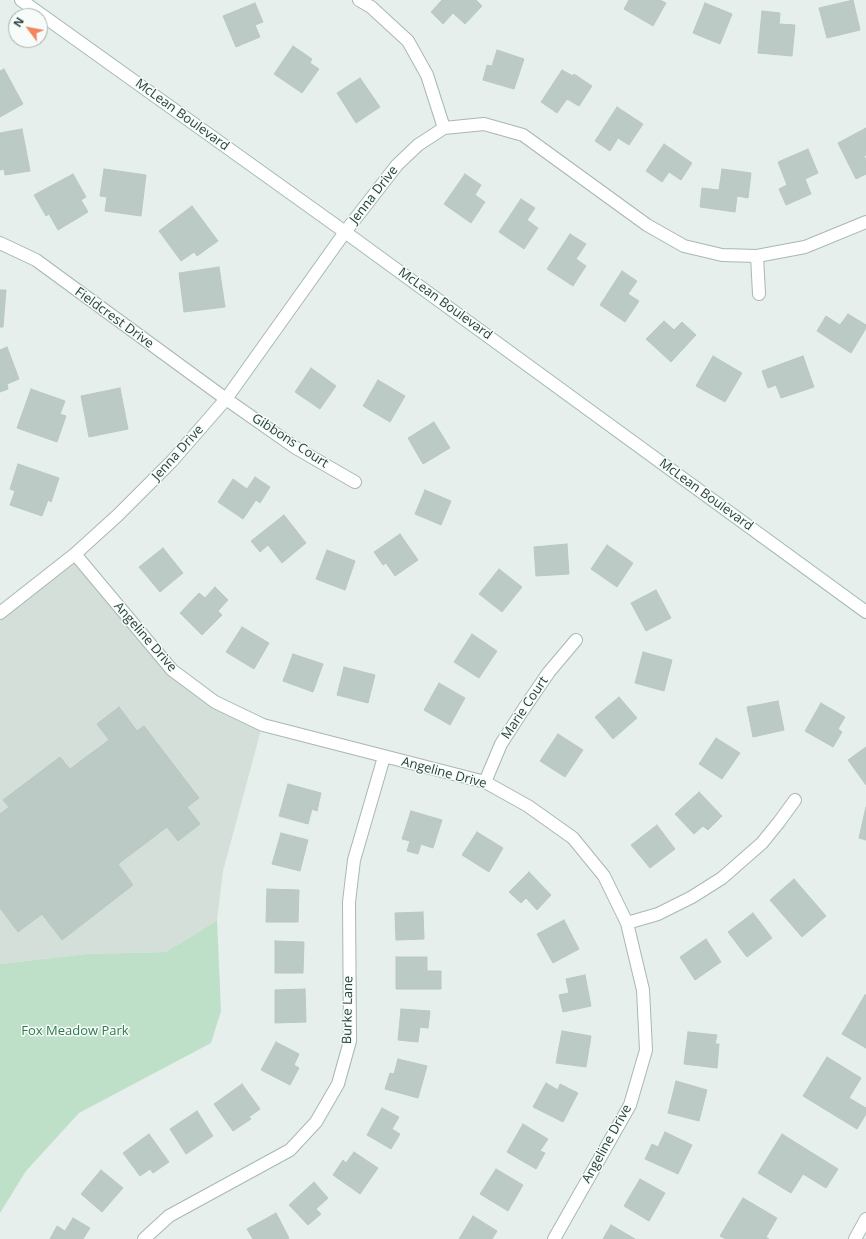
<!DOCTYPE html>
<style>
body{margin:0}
#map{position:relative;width:866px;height:1239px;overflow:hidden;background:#e6efeb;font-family:"Open Sans",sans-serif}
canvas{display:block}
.north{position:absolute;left:8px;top:8px;width:40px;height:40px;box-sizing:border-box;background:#f7fbf9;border:1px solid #a3b1ad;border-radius:50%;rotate:302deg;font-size:11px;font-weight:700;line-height:16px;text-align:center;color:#24423a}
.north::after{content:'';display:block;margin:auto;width:14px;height:18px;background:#f4845f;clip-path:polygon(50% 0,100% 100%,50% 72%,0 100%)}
</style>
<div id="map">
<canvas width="866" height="1239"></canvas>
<div class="north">N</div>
</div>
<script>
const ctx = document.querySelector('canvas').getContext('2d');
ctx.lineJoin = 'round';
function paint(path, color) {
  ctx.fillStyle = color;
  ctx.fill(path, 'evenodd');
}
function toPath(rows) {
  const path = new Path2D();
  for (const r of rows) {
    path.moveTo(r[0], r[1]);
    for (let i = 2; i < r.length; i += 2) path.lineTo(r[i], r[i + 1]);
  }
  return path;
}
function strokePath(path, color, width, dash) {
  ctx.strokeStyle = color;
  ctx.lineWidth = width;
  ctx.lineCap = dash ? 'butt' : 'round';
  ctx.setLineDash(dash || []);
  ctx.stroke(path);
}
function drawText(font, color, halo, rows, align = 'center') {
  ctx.font = font + ' "Open Sans",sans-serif';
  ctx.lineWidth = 3;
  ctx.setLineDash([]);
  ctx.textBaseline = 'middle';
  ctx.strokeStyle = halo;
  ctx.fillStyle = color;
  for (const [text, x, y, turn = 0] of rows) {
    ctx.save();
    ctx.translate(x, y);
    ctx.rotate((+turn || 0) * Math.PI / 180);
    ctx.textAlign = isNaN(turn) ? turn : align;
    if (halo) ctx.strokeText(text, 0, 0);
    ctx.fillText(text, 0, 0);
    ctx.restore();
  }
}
paint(toPath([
 [73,561,165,669,261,730,223,871,217,920,186,940,165,952,87,954,0,964,0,614]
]), '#d4dfda');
paint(toPath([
 [217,920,221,1011,211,1043,79,1113,26,1171,0,1213,0,964,87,954,165,952,186,940]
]), '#bfe0c8');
const building = toPath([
 [442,0,476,0,482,6,465,24,453,13,443,24,431,12,442,0],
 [629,0,660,0,666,3,653,26,624,9,629,0],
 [853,0,860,30,827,38,819,8,853,0],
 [255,3,263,22,255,25,260,37,236,47,223,16,255,3],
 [705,3,732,14,720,44,693,33,705,3],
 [762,11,780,13,779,24,795,25,792,56,758,53,762,11],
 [293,46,312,59,310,63,319,69,302,93,274,74,293,46],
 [497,50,524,59,514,89,483,80,487,65,492,66,497,50],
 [4,69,23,104,0,117,0,71,4,69],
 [562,70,573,76,574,74,592,86,579,106,567,99,557,113,541,102,562,70],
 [360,78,380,107,356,123,337,93,360,78],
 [617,107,643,124,629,145,618,138,610,151,595,141,617,107],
 [866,128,866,155,864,156,866,160,866,174,856,179,838,143,866,128],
 [22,129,30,171,5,175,4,169,0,170,0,133,22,129],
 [664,144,692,163,681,180,669,172,662,182,646,171,664,144],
 [808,149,818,173,805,179,811,194,786,205,779,189,787,185,778,162,808,149],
 [104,169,146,175,141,216,105,211,107,197,100,196,104,169],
 [722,169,751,173,748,198,737,196,735,212,700,207,702,188,719,190,722,169],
 [73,174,86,197,81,200,88,212,58,230,49,214,46,216,34,195,73,174],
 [465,174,481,185,475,195,485,202,471,223,444,204,465,174],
 [521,199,535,208,527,220,538,228,524,249,499,232,521,199],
 [192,206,218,241,197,256,194,252,181,261,159,231,192,206],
 [570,234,586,244,576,259,586,266,573,286,547,269,570,234],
 [219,267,225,307,184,312,179,273,219,267],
 [622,271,637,281,628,294,639,301,625,322,600,305,622,271],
 [0,290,6,290,3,327,0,327,0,290],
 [848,314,866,325,866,328,851,353,817,331,826,316,840,325,848,314],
 [664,321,674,330,682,322,696,335,671,362,646,339,664,321],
 [7,347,19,379,7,384,8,389,0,392,0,350,7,347],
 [713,356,742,373,725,402,696,386,713,356],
 [803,356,814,387,781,398,776,385,768,388,762,371,803,356],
 [311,368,336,386,320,409,295,392,311,368],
 [378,380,405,396,390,422,363,406,378,380],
 [120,388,128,429,89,437,81,396,120,388],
 [31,389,65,401,60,414,66,416,57,442,17,428,31,389],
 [434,422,450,448,423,464,408,438,434,422],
 [18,464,59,478,51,502,48,500,42,516,10,505,15,491,10,489,18,464],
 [255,477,270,487,260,503,256,500,243,519,218,502,233,479,247,489,255,477],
 [425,490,451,501,441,525,415,514,425,490],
 [284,515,306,543,282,563,268,545,260,552,251,541,284,515],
 [400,534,418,560,395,576,386,563,383,565,374,552,400,534],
 [567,544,569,574,536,576,534,547,567,544],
 [607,545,633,563,617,587,591,569,607,545],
 [163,548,183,573,160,592,139,567,163,548],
 [327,550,355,561,345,590,316,579,327,550],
 [499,569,522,587,502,612,479,594,499,569],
 [215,587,228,600,218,611,222,615,202,635,180,613,199,593,205,598,215,587],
 [656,590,671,618,646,631,631,603,656,590],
 [242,627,269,643,254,669,226,652,242,627],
 [472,634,497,651,479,678,454,662,472,634],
 [643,652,672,660,664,691,635,683,643,652],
 [293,654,323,664,313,692,283,681,293,654],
 [344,667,375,675,368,703,337,695,344,667],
 [439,683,465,698,450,725,424,710,439,683],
 [619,697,637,718,613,739,595,717,619,697],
 [778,701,784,730,753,737,747,707,778,701],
 [821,703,845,717,838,729,842,732,833,747,805,731,821,703],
 [119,707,137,731,144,726,199,798,187,807,200,824,178,841,167,827,118,864,133,885,62,940,42,914,18,932,0,908,0,814,9,807,3,800,60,757,70,769,109,740,97,724,119,707],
 [558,734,583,750,565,777,540,761,558,734],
 [716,738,740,753,722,779,699,764,716,738],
 [866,747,866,785,848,760,866,747],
 [288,784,321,793,317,811,312,809,308,824,279,816,288,784],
 [699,792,722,816,708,830,703,826,694,834,675,814,699,792],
 [866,807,866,840,859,838,866,807],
 [411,811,442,820,433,848,421,844,418,854,407,851,410,841,402,839,411,811],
 [657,825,675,849,650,868,631,845,657,825],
 [477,832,503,848,489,872,462,855,477,832],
 [281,833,308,840,300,871,272,864,281,833],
 [529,872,551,895,537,910,526,898,521,903,509,892,529,872],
 [794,879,826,916,802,937,770,900,794,879],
 [267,889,299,890,298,922,266,922,267,889],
 [423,912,424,939,396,940,395,913,423,912],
 [753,913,772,938,747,957,728,932,753,913],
 [564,920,579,949,553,963,537,934,564,920],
 [706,939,721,962,695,980,680,957,706,939],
 [275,941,304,942,303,973,275,973,275,941],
 [396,957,427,957,427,971,441,971,441,989,396,989,396,957],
 [585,975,591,1006,563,1012,559,995,569,993,566,979,585,975],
 [305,989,306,1022,275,1023,275,990,305,989],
 [865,995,866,995,866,1048,842,1034,865,995],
 [401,1009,430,1011,428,1028,420,1027,418,1042,398,1040,401,1009],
 [562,1031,591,1036,586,1067,556,1063,562,1031],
 [688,1032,717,1035,715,1044,719,1044,717,1068,684,1064,688,1032],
 [276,1042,299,1054,294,1065,299,1068,290,1085,261,1070,276,1042],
 [827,1057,861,1078,849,1098,866,1108,866,1114,857,1129,803,1096,827,1057],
 [398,1059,427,1066,418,1098,385,1089,390,1073,394,1074,398,1059],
 [676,1081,707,1090,699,1121,668,1113,676,1081],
 [546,1083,558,1090,560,1084,578,1093,563,1122,533,1107,546,1083],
 [242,1084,260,1109,249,1117,251,1119,233,1131,214,1104,242,1084],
 [382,1108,399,1117,392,1129,400,1134,391,1149,367,1135,382,1108],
 [197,1111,213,1136,186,1154,170,1129,197,1111],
 [523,1124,548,1139,540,1151,545,1153,536,1169,507,1152,523,1124],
 [665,1132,692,1145,678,1174,645,1159,652,1144,658,1147,665,1132],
 [149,1134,169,1162,153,1173,150,1169,140,1176,123,1153,149,1134],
 [782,1134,838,1169,826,1188,803,1174,791,1193,758,1173,782,1134],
 [354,1152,378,1168,360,1194,333,1175,343,1160,346,1163,354,1152],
 [496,1169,523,1185,508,1211,480,1194,496,1169],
 [101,1170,123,1188,102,1212,81,1194,101,1170],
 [640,1179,665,1193,649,1221,624,1206,640,1179],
 [314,1182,328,1198,316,1209,321,1214,308,1225,289,1205,314,1182],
 [743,1198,777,1218,766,1237,769,1239,726,1239,720,1236,743,1198],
 [276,1213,289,1238,287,1239,253,1239,247,1229,276,1213],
 [473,1216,497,1231,492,1239,459,1239,473,1216],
 [73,1218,90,1228,83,1239,50,1239,57,1226,65,1231,73,1218],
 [611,1225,635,1239,603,1239,611,1225]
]);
paint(building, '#bbcac4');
strokePath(building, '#b8c9c2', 1);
const street = toPath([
 [359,0,371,7,408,41,427,75,444,128],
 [0,243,36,260,226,399,296,448,355,482],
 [757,256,759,294],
 [75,554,172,670,215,702,263,725,485,782,528,806,573,838,604,876,627,923,643,990,646,1050,630,1105,554,1239],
 [0,613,75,554,118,515,172,461,226,399,345,232,397,165,418,145,444,128,484,124,523,135,647,225,684,246,722,255,757,256,805,247,866,222],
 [485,782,501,744,523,710,549,672,576,640],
 [627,923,658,914,692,897,722,878,762,843,779,822,795,800],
 [144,1239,169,1216,290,1150,316,1122,338,1084,350,1041,349,902,354,860,384,757],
 [855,1239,866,1219]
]);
const secondary = toPath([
 [21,0,345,232,866,612]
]);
strokePath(street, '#a8b8b2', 14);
strokePath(secondary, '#a4bbb3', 14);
strokePath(street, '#fff', 12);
strokePath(secondary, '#fff', 12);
drawText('13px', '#24423a', '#f7fbf9', [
 ["McLean Boulevard",182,115,36],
 ["Jenna Drive",374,195,-52],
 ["McLean Boulevard",445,304,36],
 ["Fieldcrest Drive",114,318,36],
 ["Gibbons Court",290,441,33],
 ["Jenna Drive",178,453,-48],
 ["McLean Boulevard",706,495,36],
 ["Angeline Drive",145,637,49],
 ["Marie Court",525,708,-56],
 ["Angeline Drive",444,773,15],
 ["Burke Lane",348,1010,-89],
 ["Angeline Drive",607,1144,-61]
]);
drawText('13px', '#2d7a4b', '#f7fbf9', [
 ["Fox Meadow Park",75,1031]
]);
</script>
